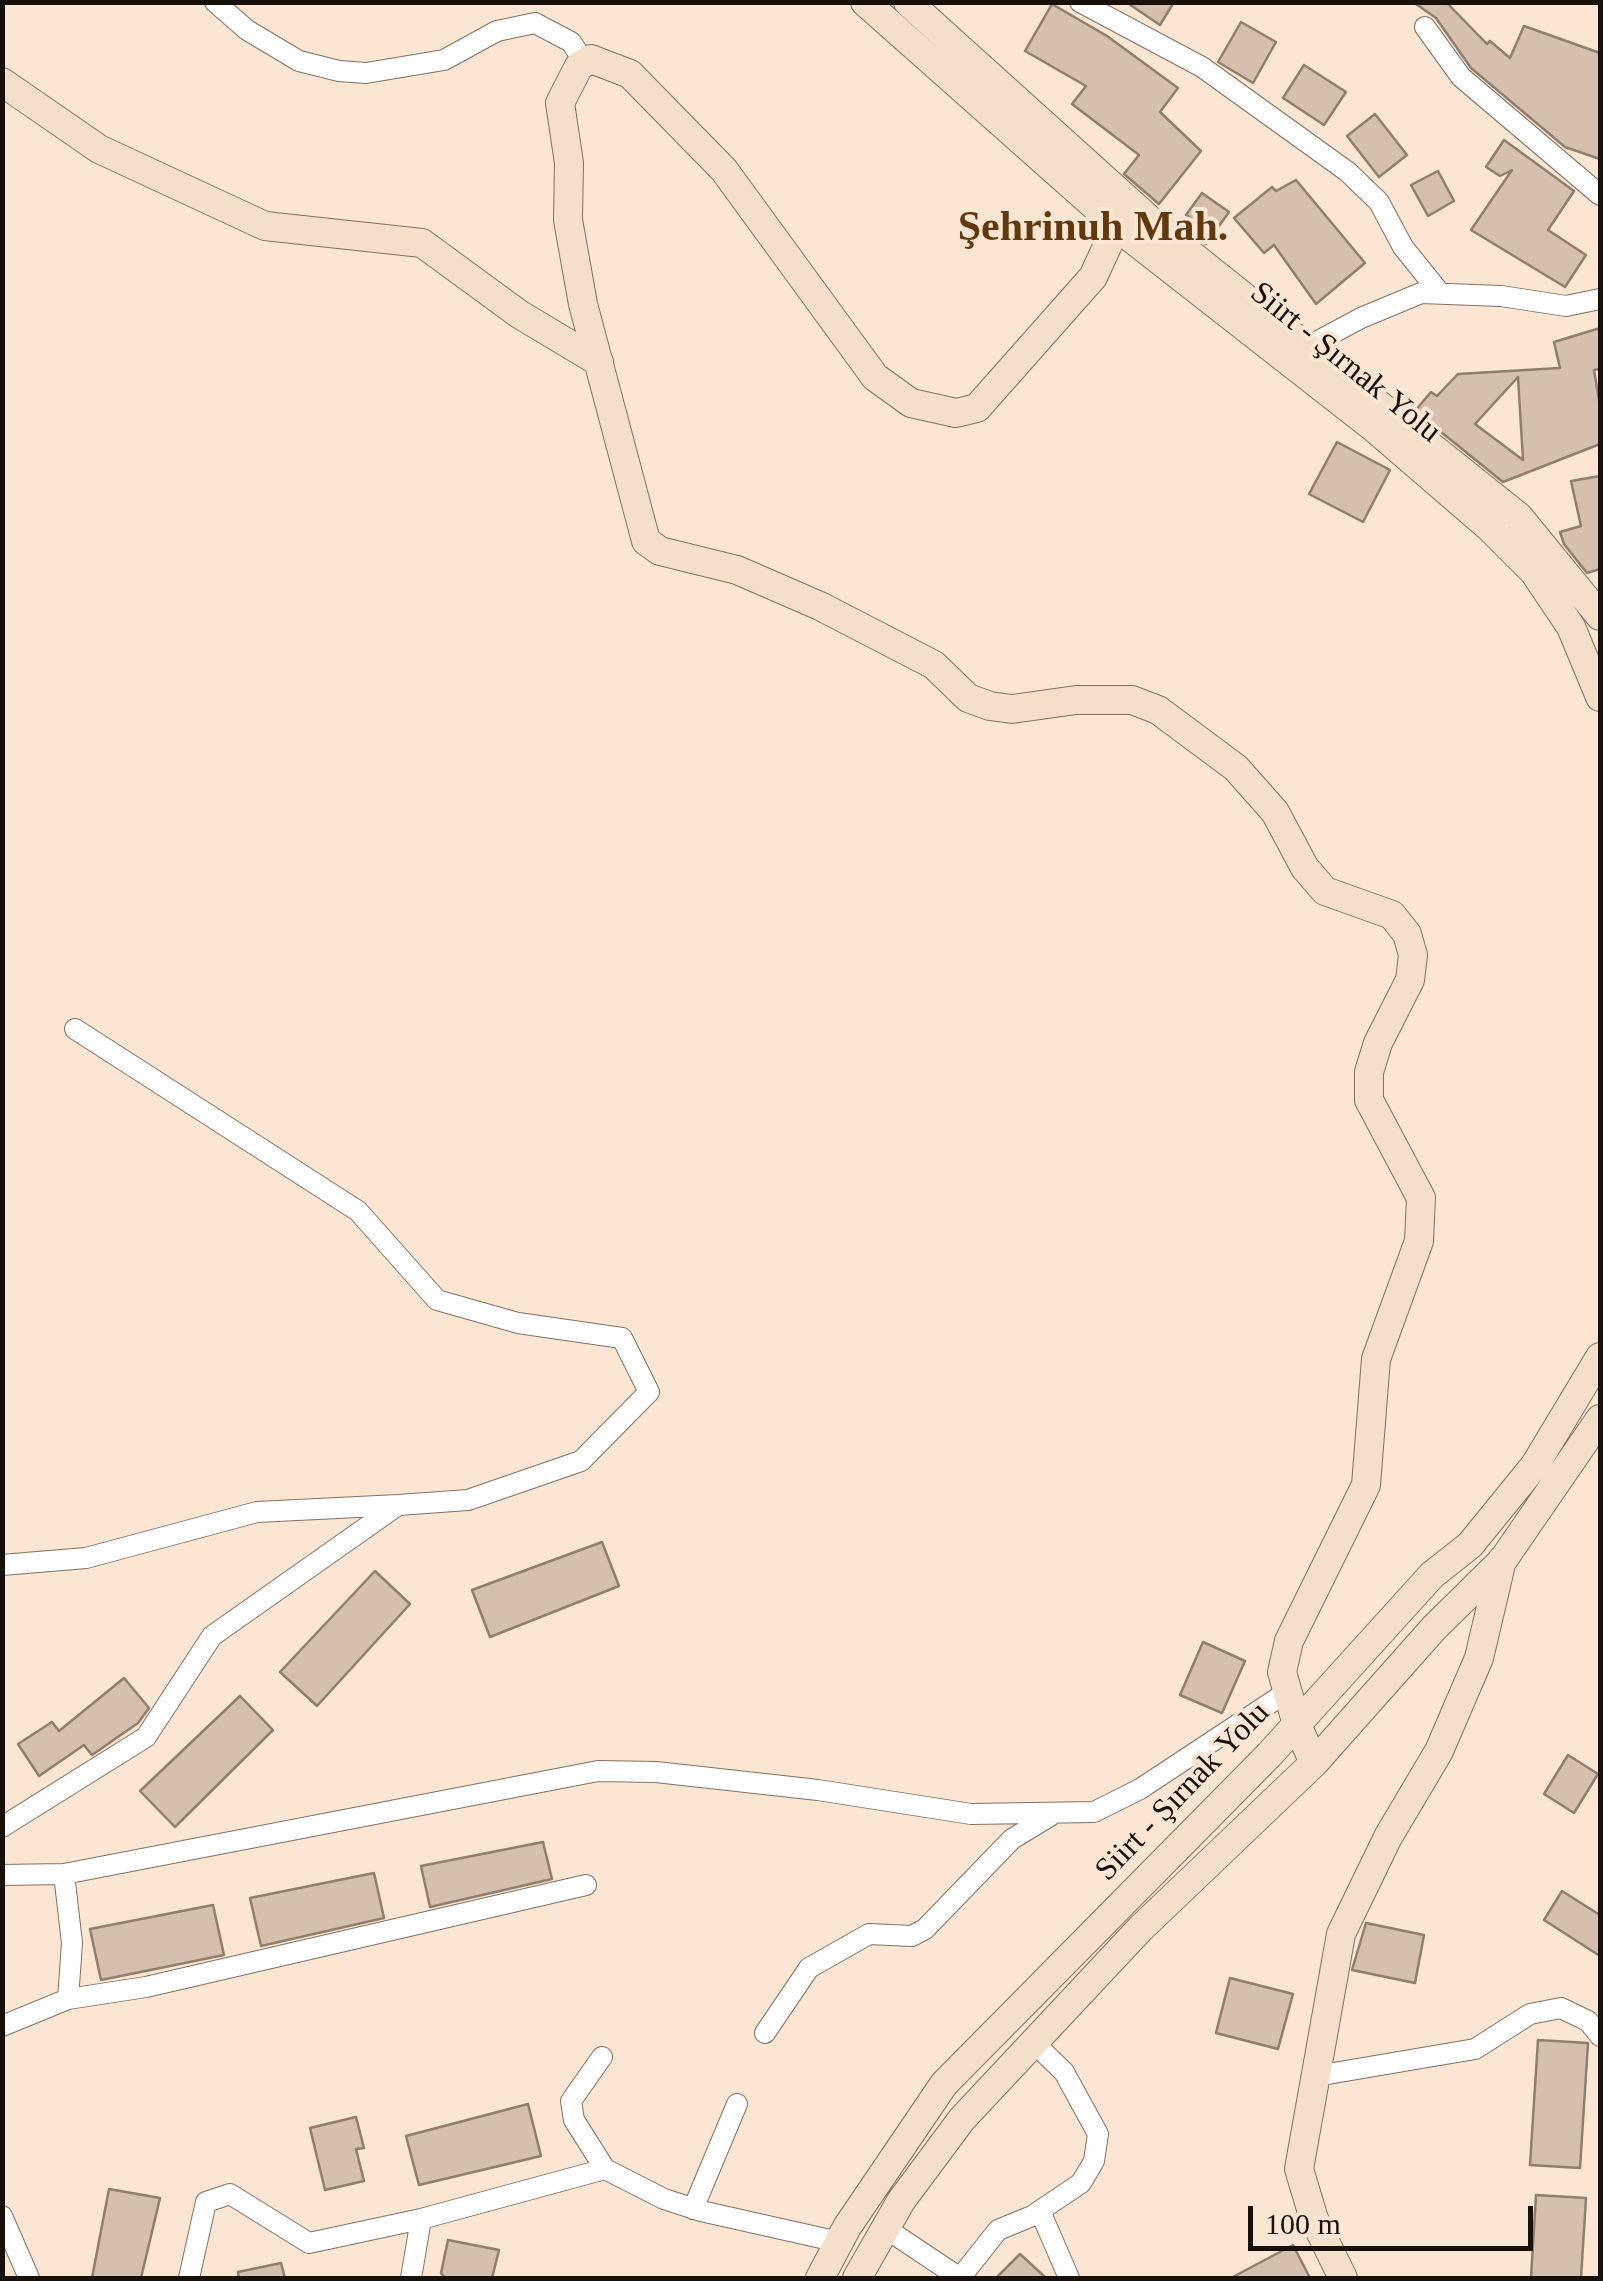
<!DOCTYPE html>
<meta charset="utf-8">
<style>
body{margin:0}
#map{position:relative;width:1603px;height:2281px;overflow:hidden;background:#fbe5d3;font-family:"Times New Roman",serif}
canvas{display:block}
.frame{position:absolute;inset:0;border:5px solid #18110b;pointer-events:none}
.scale{position:absolute;left:1248px;top:2206px;width:285px;height:45px;box-sizing:border-box;border:5px solid #18110b;border-top:0;padding-left:12px;font-size:30px;line-height:35px;white-space:nowrap;color:#18110b;-webkit-text-stroke:8px #fbe5d3;paint-order:stroke}
</style>
<div id="map">
<canvas width="1603" height="2281"></canvas>
<div class="frame"></div>
<div class="scale">100 m</div>
</div>
<script>
const ctx = document.querySelector('canvas').getContext('2d');
ctx.lineJoin = 'round';
function paint(path, color) {
  ctx.fillStyle = color;
  ctx.fill(path, 'evenodd');
}
function toPath(rows) {
  const path = new Path2D();
  for (const r of rows) {
    path.moveTo(r[0], r[1]);
    for (let i = 2; i < r.length; i += 2) path.lineTo(r[i], r[i + 1]);
  }
  return path;
}
function strokePath(path, color, width, dash) {
  ctx.strokeStyle = color;
  ctx.lineWidth = width;
  ctx.lineCap = dash ? 'butt' : 'round';
  ctx.setLineDash(dash || []);
  ctx.stroke(path);
}
function drawText(font, color, halo, rows, align = 'center') {
  ctx.font = font + ' "Times New Roman",serif';
  ctx.lineWidth = 8;
  ctx.setLineDash([]);
  ctx.textBaseline = 'middle';
  ctx.strokeStyle = halo;
  ctx.fillStyle = color;
  for (const [text, x, y, turn = 0] of rows) {
    ctx.save();
    ctx.translate(x, y);
    ctx.rotate((+turn || 0) * Math.PI / 180);
    ctx.textAlign = isNaN(turn) ? turn : align;
    if (halo) ctx.strokeText(text, 0, 0);
    ctx.fillText(text, 0, 0);
    ctx.restore();
  }
}
const building = toPath([
 [1126,2,1174,2,1160,25,1126,2],
 [1413,2,1446,2,1487,44,1490,41,1510,58,1524,26,1600,53,1600,159,1565,147,1471,68,1436,18,1413,2],
 [1052,4,1107,36,1178,88,1160,112,1201,151,1159,204,1124,174,1139,155,1072,104,1086,86,1025,51,1052,4],
 [1241,22,1276,42,1253,83,1218,62,1241,22],
 [1304,65,1346,92,1324,125,1283,98,1304,65],
 [1375,114,1407,155,1379,177,1347,136,1375,114],
 [1504,140,1574,191,1548,230,1586,255,1565,287,1471,230,1512,170,1500,176,1486,167,1504,140],
 [1438,171,1454,201,1428,216,1411,185,1438,171],
 [1296,180,1365,263,1316,304,1274,245,1264,253,1234,218,1272,187,1276,191,1296,180],
 [1202,193,1229,212,1206,244,1185,227,1191,218,1186,215,1202,193],
 [1600,328,1600,369,1594,370,1600,406,1600,444,1503,482,1415,411,1431,392,1437,396,1458,374,1560,368,1554,342,1600,328],
 [1518,377,1523,460,1475,424,1518,377],
 [1337,442,1390,470,1363,522,1309,494,1337,442],
 [1600,476,1600,569,1587,573,1564,544,1560,532,1581,526,1571,481,1600,476],
 [602,1542,619,1586,490,1637,472,1590,602,1542],
 [375,1571,410,1604,317,1706,280,1672,375,1571],
 [1203,1642,1245,1661,1222,1713,1180,1695,1203,1642],
 [124,1678,149,1708,138,1723,92,1755,84,1745,39,1776,18,1744,52,1722,59,1731,124,1678],
 [240,1696,273,1730,175,1827,140,1791,240,1696],
 [1568,1755,1598,1774,1574,1813,1544,1794,1568,1755],
 [543,1842,552,1879,430,1907,421,1866,543,1842],
 [374,1873,384,1918,261,1946,250,1898,374,1873],
 [1562,1891,1600,1915,1600,1956,1544,1920,1562,1891],
 [213,1905,224,1955,101,1980,90,1929,213,1905],
 [1366,1923,1424,1935,1415,1983,1352,1970,1366,1923],
 [1230,1978,1293,1994,1278,2049,1216,2033,1230,1978],
 [1538,2040,1588,2043,1580,2168,1530,2165,1538,2040],
 [528,2104,541,2156,419,2185,406,2136,528,2104],
 [356,2117,364,2148,356,2149,364,2181,325,2190,310,2128,356,2117],
 [109,2189,160,2198,141,2278,92,2278,109,2189],
 [1536,2195,1586,2198,1581,2278,1531,2278,1536,2195],
 [448,2240,499,2250,492,2278,445,2278,441,2273,448,2240],
 [1293,2245,1310,2278,1231,2278,1293,2245],
 [1020,2254,1046,2278,996,2278,1020,2254],
 [281,2263,285,2278,239,2278,238,2272,281,2263]
]);
paint(building, '#d5c0af');
strokePath(building, '#917e6d', 2.5);
const street = toPath([
 [215,2,247,30,299,61,339,71,366,73,444,60,497,31,535,23,571,42,585,63],
 [1080,2,1202,67,1348,172,1379,202,1403,247,1440,293],
 [1425,27,1461,77,1600,195],
 [1307,347,1361,318,1421,293,1501,296,1566,306,1600,299],
 [2,1565,86,1558,257,1512,398,1505],
 [2,1827,146,1737,212,1636,398,1505,468,1500,581,1461,649,1392,622,1338,518,1323,437,1300,358,1211,75,1029],
 [64,1874,72,1943,68,1999,146,1987,586,1885],
 [2,1875,64,1874,598,1771,656,1772,818,1790,971,1814,1094,1812,1140,1789,1287,1692],
 [2,2026,68,1999],
 [765,2033,809,1968,869,1934,912,1936,925,1929,1012,1839,1050,1816],
 [602,2057,571,2101,574,2120,605,2169,664,2199,701,2211,839,2242],
 [1316,2076,1475,2049,1530,2014,1561,2008,1588,2021,1600,2036],
 [693,2209,737,2104],
 [1040,2211,1069,2278],
 [2,2216,29,2278],
 [885,2228,960,2278,998,2230,1032,2216,1081,2183,1094,2161,1098,2134,1064,2072,1034,2043],
 [189,2278,206,2202,230,2194,309,2243,421,2219,605,2169],
 [411,2278,421,2219]
]);
const secondary = toPath([
 [865,2,1131,238,1374,428,1490,528,1534,572,1571,627,1600,697],
 [908,2,1164,233,1519,517,1600,616],
 [2,82,99,149,265,226,422,243,519,314,599,362],
 [1128,201,1093,277,977,408,956,413,911,403,875,377,724,170,630,74,591,59,579,66,560,103,569,163,568,220,583,304,646,541,660,551,737,570,820,606,934,665,968,698,990,706,1012,709,1076,700,1132,700,1158,710,1236,768,1275,812,1305,868,1325,891,1392,915,1407,934,1413,955,1410,980,1378,1043,1369,1072,1369,1100,1421,1198,1419,1241,1376,1359,1366,1485,1289,1641,1282,1672,1297,1725,1314,1763],
 [820,2278,847,2227,944,2084,1269,1755,1432,1575,1470,1545,1535,1465,1600,1357],
 [857,2278,901,2201,962,2119,1140,1929,1314,1763,1434,1628,1503,1560,1600,1419],
 [1343,2278,1314,2219,1299,2169,1341,1934,1388,1837,1439,1751,1479,1658,1502,1560]
]);
strokePath(street, '#847161', 22);
strokePath(secondary, '#847161', 30);
strokePath(street, '#fff', 20);
strokePath(secondary, '#f4dfca', 28);
drawText('32px', '#18110b', '#fbe5d3', [
 ["Siirt - Şırnak Yolu",1345,363,39],
 ["Siirt - Şırnak Yolu",1183,1792,-46]
]);
drawText('bold 42px', '#62390d', '#fbe5d3', [
 ["Şehrinuh Mah.",1093,229]
]);
</script>
